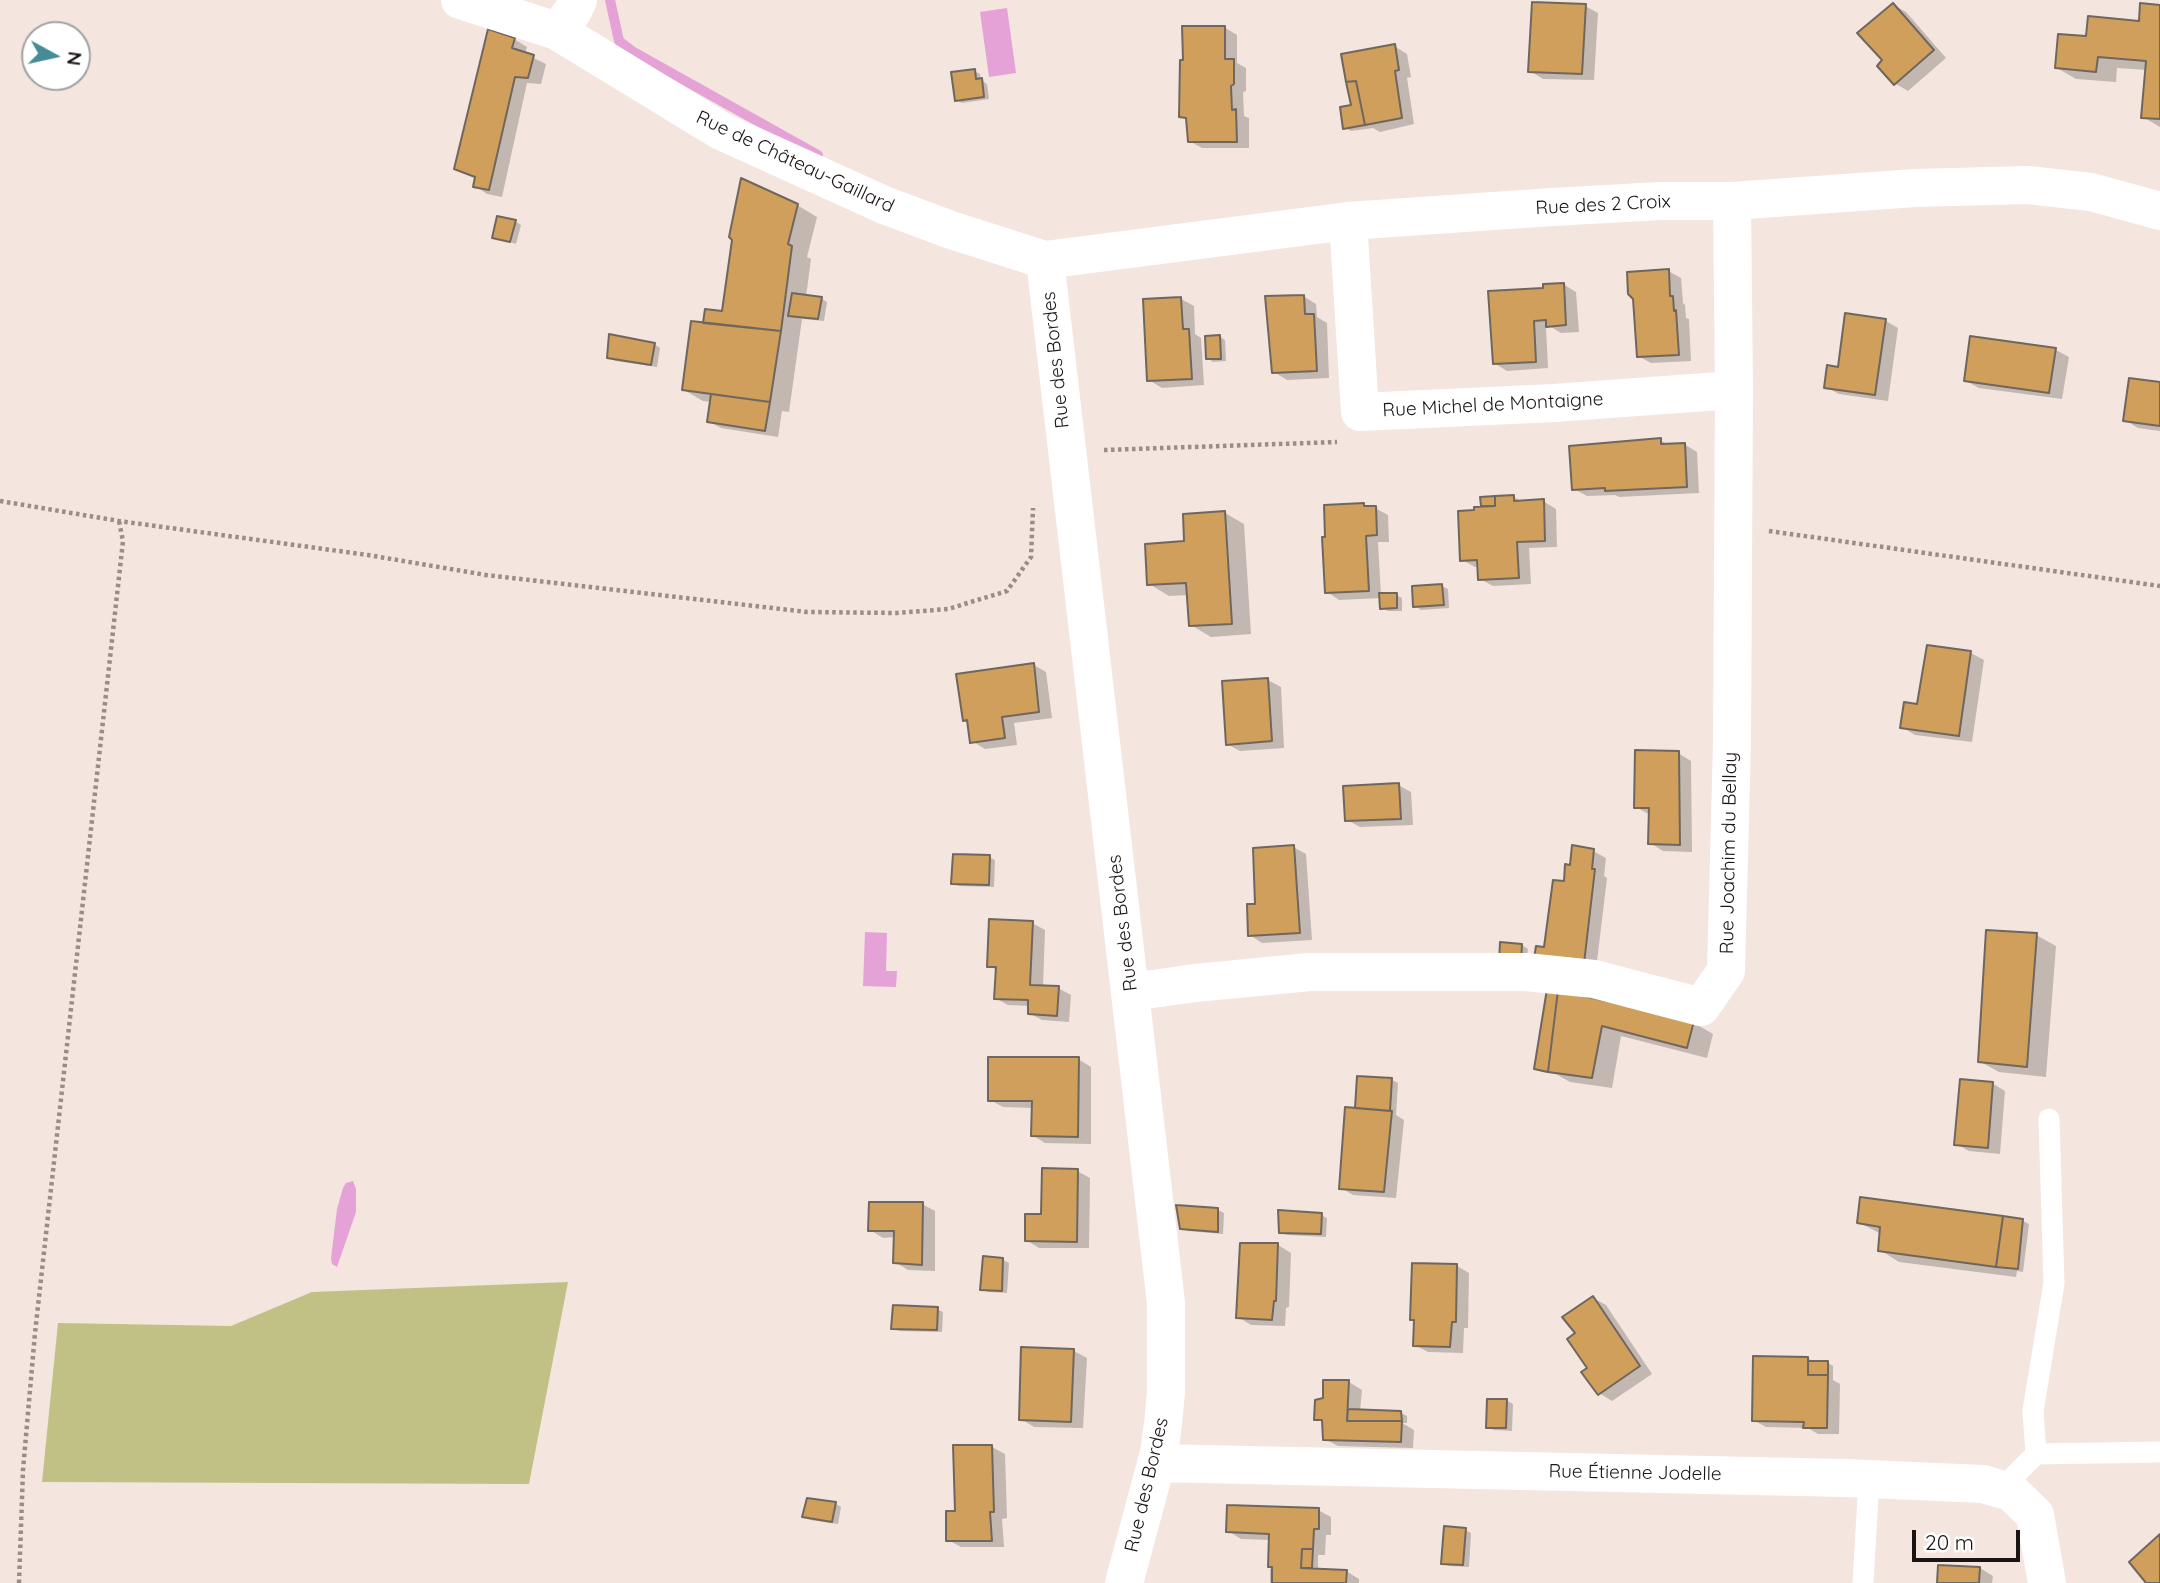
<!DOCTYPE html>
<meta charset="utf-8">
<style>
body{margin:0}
#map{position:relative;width:2160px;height:1583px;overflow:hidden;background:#f4e5df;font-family:Quicksand,sans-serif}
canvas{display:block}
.north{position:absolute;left:21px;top:21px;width:70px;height:70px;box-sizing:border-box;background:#fff;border:2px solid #a3a1a1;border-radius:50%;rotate:98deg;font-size:19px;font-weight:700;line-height:28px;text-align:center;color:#1a1513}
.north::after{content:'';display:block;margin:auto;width:24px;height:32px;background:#468c96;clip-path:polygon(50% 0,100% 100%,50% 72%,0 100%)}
.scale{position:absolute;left:1912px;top:1530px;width:108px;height:32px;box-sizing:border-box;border:4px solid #1a1513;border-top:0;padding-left:9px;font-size:21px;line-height:24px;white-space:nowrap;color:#1a1513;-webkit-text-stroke:5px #fff;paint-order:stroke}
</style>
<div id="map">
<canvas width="2160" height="1583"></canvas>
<div class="north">N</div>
<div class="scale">20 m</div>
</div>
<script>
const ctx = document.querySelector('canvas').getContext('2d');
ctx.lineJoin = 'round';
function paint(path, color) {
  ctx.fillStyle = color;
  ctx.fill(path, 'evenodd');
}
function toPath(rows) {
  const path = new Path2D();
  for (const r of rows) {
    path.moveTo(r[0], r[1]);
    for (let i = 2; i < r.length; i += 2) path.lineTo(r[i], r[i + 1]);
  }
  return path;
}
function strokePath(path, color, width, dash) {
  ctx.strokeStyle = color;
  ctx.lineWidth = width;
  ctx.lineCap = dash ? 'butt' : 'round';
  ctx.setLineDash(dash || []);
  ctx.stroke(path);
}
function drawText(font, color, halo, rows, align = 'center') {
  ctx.font = font + ' Quicksand,sans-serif';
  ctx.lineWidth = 7;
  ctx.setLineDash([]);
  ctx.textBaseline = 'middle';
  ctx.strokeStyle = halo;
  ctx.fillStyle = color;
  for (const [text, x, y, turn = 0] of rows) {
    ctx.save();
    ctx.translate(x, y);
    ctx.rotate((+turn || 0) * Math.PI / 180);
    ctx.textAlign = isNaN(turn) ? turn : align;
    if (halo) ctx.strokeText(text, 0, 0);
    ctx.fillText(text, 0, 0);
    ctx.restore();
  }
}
paint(toPath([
 [568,1282,529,1484,42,1482,58,1323,231,1326,312,1292]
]), '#c2c185');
paint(toPath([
 [1007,8,1016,73,989,77,980,12],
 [865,932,887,933,886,971,897,971,896,987,863,986],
 [353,1181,356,1189,356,1212,337,1267,332,1264,331,1258,337,1209,343,1188,346,1183]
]), '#e4a2d7');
paint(toPath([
 [1893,5,1906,12,1946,58,1908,91,1896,84,1879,66,1884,60],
 [1585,6,1598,13,1594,80,1543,79,1530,71],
 [2160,6,2160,127,2143,117,2147,70,2117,68,2116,82,2076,79,2057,68,2088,38,2141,23],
 [1224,27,1237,35,1237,63,1246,68,1246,91,1243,92,1244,116,1249,118,1249,148,1202,148,1189,141,1188,121,1181,116,1184,61],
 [514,39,527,47,525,54,546,64,541,84,527,83,502,197,487,194,475,186,476,178,456,168],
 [1394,46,1407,54,1411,77,1407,78,1414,124,1380,132,1373,128,1351,131,1345,128,1353,106],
 [974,71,980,74,981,80,987,84,989,99,962,103,956,100],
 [797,205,817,217,807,257,811,259,806,297,822,299,827,302,824,321,802,319,789,412,782,411,778,437,721,428,708,421,712,402,703,401,684,390,705,325,723,313],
 [515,221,521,225,516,244,494,237],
 [1668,271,1681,278,1683,303,1685,305,1686,318,1689,319,1691,361,1651,363,1638,356],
 [1563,284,1576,292,1579,332,1561,333,1551,327,1546,328,1548,368,1507,371,1494,363,1544,290],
 [1303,296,1316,304,1317,317,1327,323,1329,378,1287,380,1274,372],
 [1181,299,1194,306,1195,334,1201,338,1204,385,1162,388,1149,380],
 [1886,321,1898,328,1888,401,1839,394,1826,387,1839,369],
 [1220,337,1225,340,1226,361,1213,362,1207,358],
 [1971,338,2056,350,2069,357,2062,399,1979,388,1966,381],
 [654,344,660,348,657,367,615,361,609,357],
 [2160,384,2160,431,2138,428,2125,420],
 [1660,440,1669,445,1684,444,1697,452,1699,493,1619,497,1615,495,1587,496,1574,489],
 [1514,497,1523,502,1543,501,1556,509,1557,547,1529,548,1531,584,1493,586,1480,579,1479,567,1475,567,1462,560,1476,512,1482,508,1482,499],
 [1363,505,1369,508,1375,508,1388,515,1389,542,1378,542,1381,595,1396,595,1402,598,1402,611,1388,611,1382,608,1381,598,1339,600,1327,592],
 [1225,513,1244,524,1251,634,1211,637,1191,625,1189,595,1169,596,1149,584,1186,543],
 [1442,586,1448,589,1449,608,1421,610,1415,606],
 [1928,647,1971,653,1984,660,1972,742,1915,735,1902,727,1919,706],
 [1034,665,1046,672,1052,718,1014,723,1017,745,985,749,972,741,969,723,964,720],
 [1268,680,1281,687,1284,748,1240,751,1227,744],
 [1678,753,1691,761,1692,852,1663,851,1650,843,1650,815,1636,807],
 [1398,785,1411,792,1413,825,1360,827,1347,820],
 [1293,847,1306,854,1312,940,1262,943,1250,935],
 [1593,851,1606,858,1604,876,1607,878,1595,978,1545,949,1571,867],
 [989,857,995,860,994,887,959,886,953,883],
 [1032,923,1045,930,1043,987,1058,988,1071,995,1069,1022,1042,1020,1029,1013,1030,1006,1008,1005,995,998,997,970,989,966],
 [2036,935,2056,946,2046,1077,1999,1072,1979,1061],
 [1522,945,1528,949,1526,966,1507,965],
 [1548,991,1694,1023,1713,1034,1707,1058,1621,1036,1612,1088,1570,1082,1556,1074,1542,1072,1536,1068],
 [1078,1059,1091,1067,1091,1144,1045,1143,1032,1135,1033,1108,1003,1107,990,1100],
 [1392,1080,1398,1083,1396,1115,1404,1120,1396,1198,1353,1195,1341,1188,1357,1110],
 [1992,1083,2005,1091,2000,1154,1969,1151,1956,1144],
 [1077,1171,1090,1178,1089,1248,1039,1248,1026,1240],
 [1862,1199,2023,1221,2029,1224,2023,1272,2017,1271,2016,1277,1899,1262,1880,1250,1881,1234,1858,1222],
 [922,1204,935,1211,935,1271,908,1270,895,1262,896,1237,883,1238,870,1230],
 [1218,1210,1224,1213,1223,1234,1187,1231,1181,1228],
 [1321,1215,1327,1218,1326,1237,1287,1235,1281,1232],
 [1278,1245,1291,1253,1289,1307,1286,1308,1285,1326,1251,1325,1238,1317],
 [1003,1260,1009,1263,1007,1293,988,1292,982,1289],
 [1457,1266,1469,1273,1468,1328,1464,1328,1463,1353,1428,1352,1415,1345,1416,1321,1412,1319],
 [1593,1298,1606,1305,1652,1374,1612,1401,1599,1393,1577,1333],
 [937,1309,943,1312,942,1332,899,1331,893,1328],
 [1074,1351,1087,1358,1083,1428,1034,1427,1021,1419],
 [1808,1358,1815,1363,1828,1363,1833,1366,1833,1380,1840,1384,1839,1434,1818,1434,1808,1428,1766,1427,1753,1420],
 [1349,1382,1362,1390,1360,1411,1401,1413,1407,1416,1407,1423,1402,1423,1414,1430,1413,1448,1338,1446,1325,1439,1324,1423,1316,1419,1325,1400],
 [1507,1401,1513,1404,1512,1431,1494,1430,1488,1427],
 [992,1447,1005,1454,1007,1518,1002,1519,1004,1547,961,1547,948,1540,957,1513],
 [809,1500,836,1504,841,1507,838,1524,810,1520,804,1516],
 [1318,1510,1331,1517,1331,1535,1326,1535,1325,1555,1318,1555,1318,1570,1346,1571,1359,1579,1359,1583,1270,1583,1270,1569,1275,1569,1270,1566,1271,1540,1241,1539,1228,1531],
 [1465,1530,1471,1533,1469,1567,1449,1566,1443,1563],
 [1980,1568,1993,1576,1992,1583,1938,1583]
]), '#0003');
strokePath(toPath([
 [610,0,619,41,632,51,818,155]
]), '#e4a2d7', 10);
const building = toPath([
 [1532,2,1586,4,1582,74,1528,72,1532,2],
 [1893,3,1934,50,1894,85,1877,66,1882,60,1857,33,1893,3],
 [2140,3,2160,5,2160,119,2141,118,2146,61,2098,57,2096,72,2055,68,2058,34,2086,36,2088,16,2139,21,2140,3],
 [1182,26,1225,26,1225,59,1234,59,1234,84,1231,86,1232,110,1236,109,1237,142,1188,142,1186,118,1179,117,1180,60,1183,60,1182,26],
 [488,29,515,38,512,48,534,55,528,78,515,77,489,190,473,187,475,177,454,169,488,29],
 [1395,44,1399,70,1395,71,1402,118,1365,125,1356,81,1346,82,1341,54,1395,44],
 [975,69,976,79,982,78,984,97,955,101,951,72,975,69],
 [1356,81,1365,125,1343,129,1340,107,1351,105,1346,82,1356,81],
 [741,178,798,204,788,244,792,246,781,331,703,323,705,309,722,311,732,240,729,237,741,178],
 [497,216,516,220,510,242,492,238,497,216],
 [1669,269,1670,296,1673,296,1674,311,1676,310,1679,355,1637,357,1633,299,1628,294,1627,272,1669,269],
 [1564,283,1566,325,1546,327,1546,320,1534,321,1536,362,1493,364,1488,291,1543,288,1543,284,1564,283],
 [792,293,822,297,818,319,788,316,792,293],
 [1304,295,1305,314,1314,314,1317,371,1272,373,1265,296,1304,295],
 [1181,297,1183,329,1189,329,1192,379,1147,381,1143,299,1181,297],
 [1845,313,1886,319,1875,395,1824,388,1827,365,1838,367,1845,313],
 [691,321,781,331,770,402,682,390,691,321],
 [609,334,655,343,651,365,607,358,609,334],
 [1220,335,1221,359,1206,359,1205,336,1220,335],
 [1970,336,2056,348,2049,393,1964,381,1970,336],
 [2129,378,2160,382,2160,426,2123,421,2129,378],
 [711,394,770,402,765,431,707,422,711,394],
 [1661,438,1661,444,1685,443,1687,487,1605,491,1605,488,1572,490,1569,446,1661,438],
 [1514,495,1514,501,1544,499,1545,541,1517,542,1519,578,1478,580,1477,560,1460,561,1458,511,1474,510,1474,507,1495,506,1495,496,1514,495],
 [1495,496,1495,506,1481,506,1480,497,1495,496],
 [1364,503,1364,506,1376,506,1377,535,1366,536,1369,591,1325,593,1322,537,1325,537,1324,505,1364,503],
 [1225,511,1232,624,1189,626,1186,583,1147,585,1145,544,1184,541,1183,514,1225,511],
 [1442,584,1444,605,1413,607,1412,586,1442,584],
 [1379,593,1397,593,1397,608,1380,609,1379,593],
 [1927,645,1971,651,1959,736,1900,728,1904,702,1917,704,1927,645],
 [1034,663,1039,712,1002,717,1005,738,970,743,967,720,963,721,956,674,1034,663],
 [1268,678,1272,741,1226,745,1222,681,1268,678],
 [1635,750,1679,751,1680,845,1648,844,1649,808,1634,808,1635,750],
 [1399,783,1401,819,1345,821,1343,786,1399,783],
 [1294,845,1300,933,1248,936,1247,904,1255,904,1253,848,1294,845],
 [1572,845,1594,849,1592,869,1595,869,1583,972,1533,964,1536,946,1544,947,1553,880,1564,881,1565,864,1570,865,1572,845],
 [953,854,990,855,989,885,951,884,953,854],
 [989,919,1033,921,1030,985,1059,986,1057,1016,1028,1014,1028,1000,994,999,996,967,987,967,989,919],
 [1986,930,2037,933,2027,1067,1978,1062,1986,930],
 [1500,942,1522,944,1521,964,1499,962,1500,942],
 [1547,989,1558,990,1548,1072,1534,1069,1547,989],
 [1558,990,1694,1021,1687,1048,1602,1026,1592,1078,1548,1072,1558,990],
 [988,1057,1079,1057,1078,1137,1031,1136,1032,1101,988,1101,988,1057],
 [1357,1076,1392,1078,1390,1111,1355,1108,1357,1076],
 [1960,1079,1993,1082,1988,1148,1954,1145,1960,1079],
 [1345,1107,1392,1111,1384,1192,1339,1189,1345,1107],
 [1042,1168,1078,1169,1077,1242,1025,1241,1025,1214,1041,1214,1042,1168],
 [1860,1197,2003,1216,1996,1267,1878,1251,1880,1227,1857,1223,1860,1197],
 [869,1202,923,1202,922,1265,893,1263,894,1231,868,1231,869,1202],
 [1176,1205,1218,1208,1218,1232,1180,1229,1176,1205],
 [1278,1210,1322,1213,1321,1234,1279,1233,1278,1210],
 [2003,1216,2023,1219,2018,1269,1996,1267,2003,1216],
 [1240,1243,1278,1243,1276,1301,1274,1301,1272,1320,1236,1318,1240,1243],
 [983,1256,1003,1258,1002,1291,980,1290,983,1256],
 [1412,1263,1457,1264,1456,1322,1452,1322,1450,1347,1413,1346,1414,1320,1410,1320,1412,1263],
 [1593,1296,1640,1366,1598,1395,1581,1372,1587,1368,1567,1339,1575,1333,1562,1317,1593,1296],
 [893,1305,938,1307,937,1330,891,1329,893,1305],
 [1021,1347,1074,1349,1071,1422,1019,1420,1021,1347],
 [1753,1356,1808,1357,1808,1375,1828,1375,1827,1428,1803,1428,1804,1422,1752,1421,1753,1356],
 [1808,1361,1828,1361,1828,1375,1808,1375,1808,1361],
 [1323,1380,1349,1380,1347,1421,1402,1421,1401,1442,1323,1440,1322,1420,1314,1420,1315,1400,1323,1398,1323,1380],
 [1487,1399,1507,1399,1506,1428,1486,1428,1487,1399],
 [1348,1409,1401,1411,1402,1421,1347,1421,1348,1409],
 [953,1445,992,1445,994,1512,990,1512,992,1541,946,1541,946,1511,955,1511,953,1445],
 [807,1498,836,1502,832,1522,802,1517,807,1498],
 [1227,1505,1319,1508,1319,1529,1314,1529,1313,1549,1302,1549,1301,1568,1347,1570,1346,1583,1272,1583,1272,1567,1268,1567,1269,1534,1226,1532,1227,1505],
 [1444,1526,1466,1528,1463,1565,1441,1564,1444,1526],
 [2160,1534,2160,1583,2146,1583,2129,1562,2160,1534],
 [1302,1549,1313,1549,1312,1568,1301,1568,1302,1549],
 [1938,1565,1980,1567,1979,1583,1937,1583,1938,1565]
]);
paint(building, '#d09f5b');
strokePath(building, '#6f675d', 2);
strokePath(toPath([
 [1104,450,1337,442],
 [0,501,119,521,368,555,486,575,807,612,897,613,948,609,1007,591,1031,557,1033,508],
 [1769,531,2160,586],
 [19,1583,23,1470,35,1333,123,541,119,521]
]), '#988d89', 4.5, [3.5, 3.5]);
strokePath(toPath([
 [2036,1454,2033,1411,2054,1283,2049,1119],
 [2011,1492,2015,1475,2036,1454,2160,1452],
 [1863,1583,1869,1479]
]), '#fff', 21);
strokePath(toPath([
 [460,0,557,31],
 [578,0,573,11,557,31,721,131,884,205,951,230,1045,260,1348,221,1552,207,1661,201,1732,201,1915,188,2028,185,2091,192,2160,211],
 [1348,221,1360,412,1554,403,1734,390],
 [1045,260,1166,1303,1166,1392,1163,1424,1159,1453,1124,1583],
 [1131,992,1195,983,1310,972,1526,972,1594,979,1701,1007,1726,971,1732,743,1734,390,1732,201],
 [1156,1463,1845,1478,1983,1484,2011,1492,2035,1515,2047,1583]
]), '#fff', 38);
drawText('19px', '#1a1513', '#fff', [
 ["Rue de Château-Gaillard",795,162,25],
 ["Rue des 2 Croix",1603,205,-3],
 ["Rue des Bordes",1056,360,-96],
 ["Rue Michel de Montaigne",1493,405,-3],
 ["Rue Joachim du Bellay",1729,853,-89],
 ["Rue des Bordes",1123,923,-97],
 ["Rue Étienne Jodelle",1635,1473,1],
 ["Rue des Bordes",1147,1485,-77]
]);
</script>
